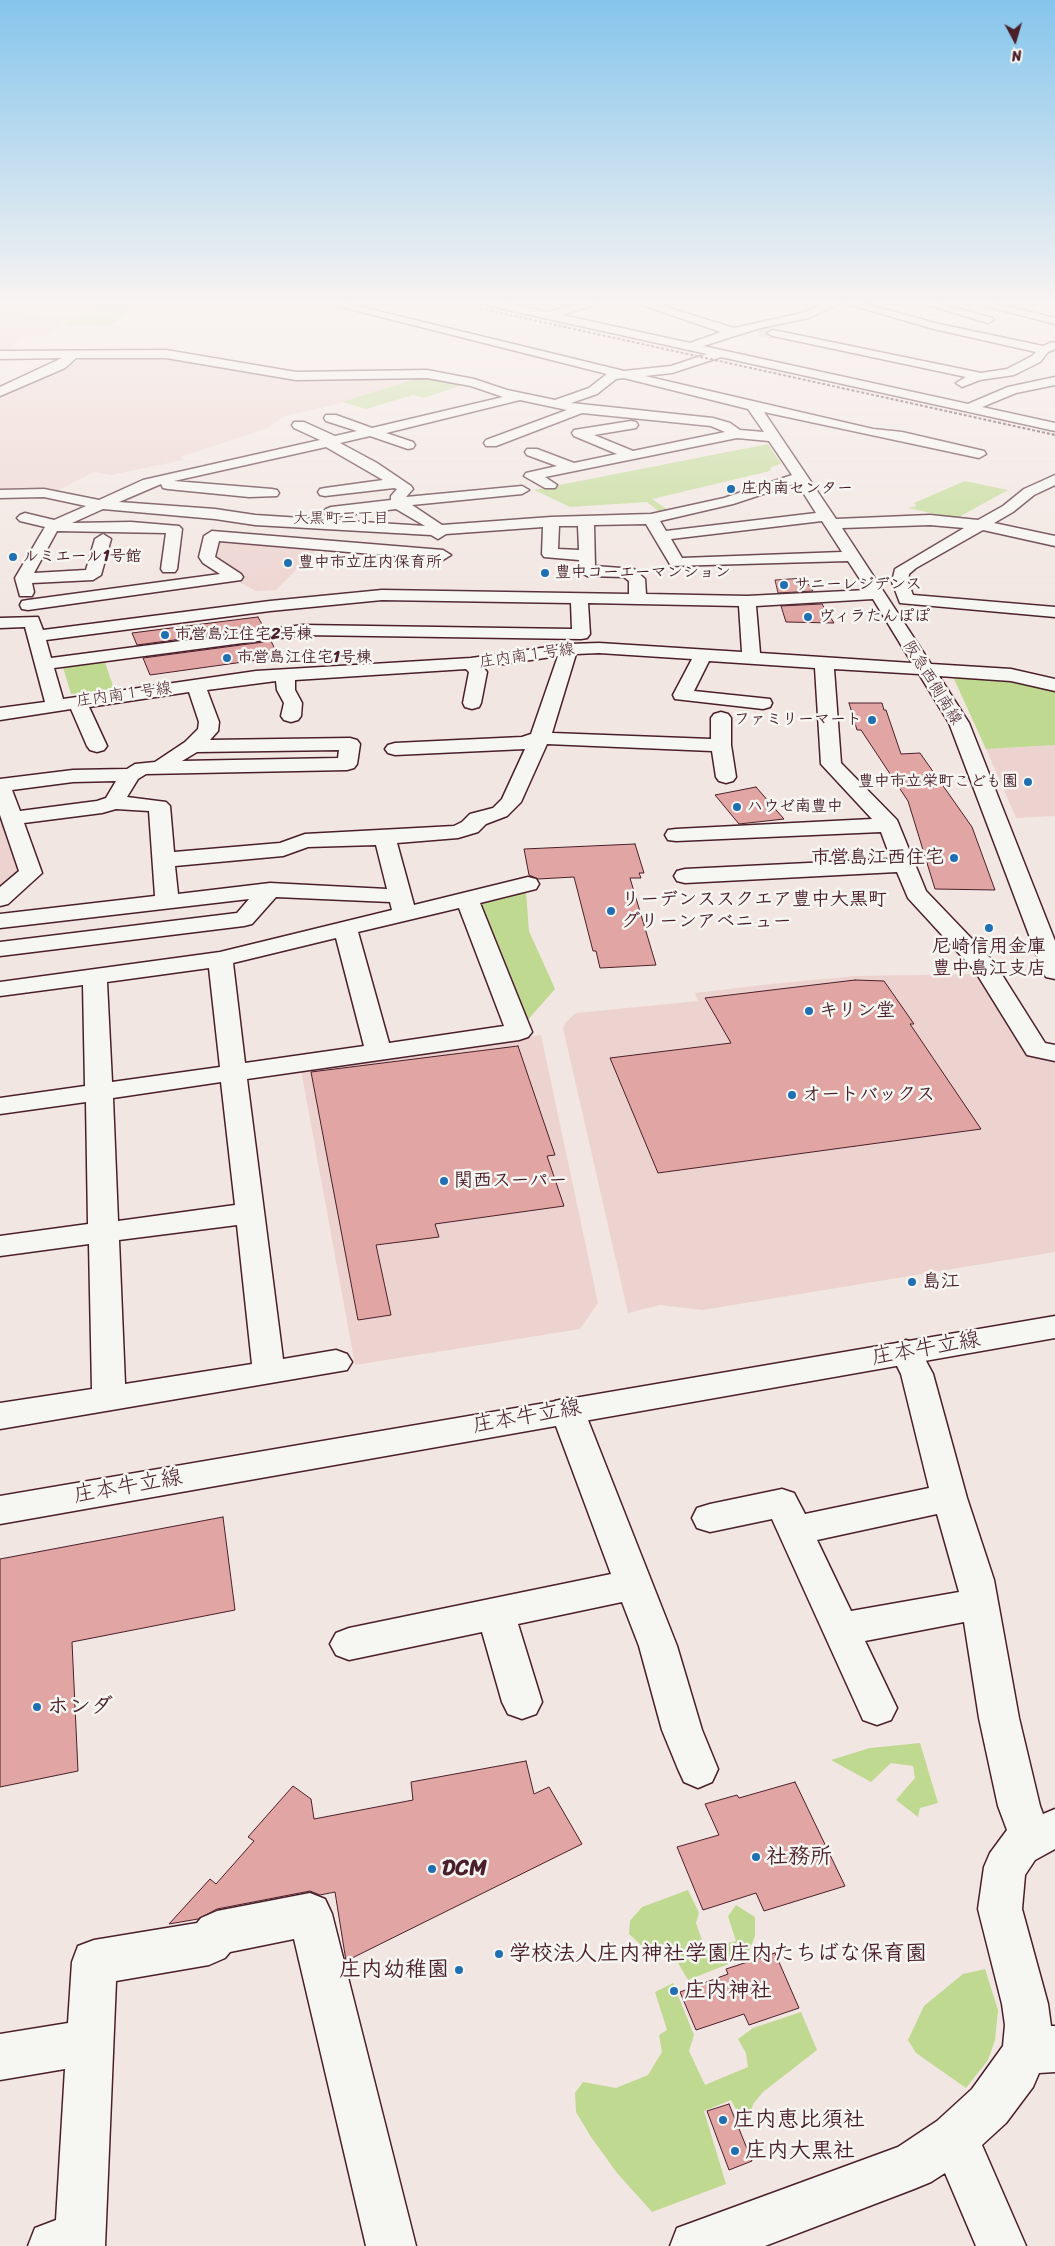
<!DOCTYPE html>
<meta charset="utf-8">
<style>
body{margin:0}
#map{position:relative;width:1055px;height:2246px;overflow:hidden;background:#f2e6e2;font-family:Sriracha,sans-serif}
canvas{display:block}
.north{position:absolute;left:990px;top:15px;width:50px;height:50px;-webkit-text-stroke:4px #f6f6f2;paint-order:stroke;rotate:174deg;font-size:14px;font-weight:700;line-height:20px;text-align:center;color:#4a1f2b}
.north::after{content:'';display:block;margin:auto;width:18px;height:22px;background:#4a1f2b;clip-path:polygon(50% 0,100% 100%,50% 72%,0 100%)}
</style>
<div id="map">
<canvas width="1055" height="2246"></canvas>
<div class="north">N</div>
</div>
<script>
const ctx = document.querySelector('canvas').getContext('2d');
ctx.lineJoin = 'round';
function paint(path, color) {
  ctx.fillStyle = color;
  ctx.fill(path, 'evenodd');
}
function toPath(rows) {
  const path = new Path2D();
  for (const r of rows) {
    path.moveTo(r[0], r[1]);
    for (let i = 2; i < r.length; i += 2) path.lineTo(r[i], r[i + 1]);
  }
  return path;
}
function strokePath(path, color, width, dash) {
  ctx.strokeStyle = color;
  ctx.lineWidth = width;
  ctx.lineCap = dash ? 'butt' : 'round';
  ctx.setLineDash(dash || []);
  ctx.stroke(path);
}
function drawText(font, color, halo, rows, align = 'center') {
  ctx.font = font + ' Sriracha,"Klee One",sans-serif';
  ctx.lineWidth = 5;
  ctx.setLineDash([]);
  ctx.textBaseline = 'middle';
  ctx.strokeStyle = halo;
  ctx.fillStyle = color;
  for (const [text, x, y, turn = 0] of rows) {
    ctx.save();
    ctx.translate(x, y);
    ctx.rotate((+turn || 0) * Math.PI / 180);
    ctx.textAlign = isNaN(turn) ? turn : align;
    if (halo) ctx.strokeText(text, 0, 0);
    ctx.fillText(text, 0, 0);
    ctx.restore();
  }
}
paint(toPath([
 [4,312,77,315,48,335,28,335,17,339,9,353,0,352,0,314],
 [169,356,297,377,425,376,337,404,285,416,268,428,180,457,184,460,111,475,94,472,56,491,0,492,0,394,88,357],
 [214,540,318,548,276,590,256,591,235,580,213,561],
 [1055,745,1055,816,1016,818,986,749],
 [0,813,19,871,0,887],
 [976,974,1031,1057,1055,1061,1055,1252,703,1310,660,1305,628,1313,563,1028,566,1022,576,1013,698,1001,695,993,771,984,855,976],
 [541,1035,598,1303,580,1329,355,1365,301,1070]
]), '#edd3cf');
paint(toPath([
 [98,303,139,303,109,326,64,325],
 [425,376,466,384,423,398,413,395,366,409,342,402],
 [768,444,781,464,771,467,770,471,652,499,671,512,662,514,647,502,570,507,534,490],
 [965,481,1008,490,957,518,941,517,935,514,908,508,917,506,914,503],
 [104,659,114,689,71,694,62,664],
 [960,678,1010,681,1055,690,1055,745,986,749,954,679],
 [526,891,529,931,555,989,525,1023,479,909,483,903],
 [920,1743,938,1803,920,1808,918,1817,896,1800,915,1778,913,1766,891,1763,871,1782,831,1760,870,1748],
 [688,1890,699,1913,696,1923,705,1949,736,1941,728,1916,736,1905,755,1917,755,1936,750,1949,741,1959,688,1980,667,1944,642,1946,629,1934,630,1921,642,1907],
 [985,1969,998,2010,995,2040,988,2060,966,2088,916,2053,908,2040,924,2006,963,1974],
 [673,1983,694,2035,689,2051,705,2085,748,2067,746,2053,738,2039,753,2028,801,2012,817,2050,763,2092,753,2104,749,2120,742,2121,731,2100,704,2111,726,2184,652,2212,617,2173,591,2137,576,2112,575,2093,583,2082,616,2088,648,2075,662,2052,659,2035,667,2030,655,1992]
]), '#bfd990');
const building = toPath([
 [804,578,813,591,778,593,775,580,804,578],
 [822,604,834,623,786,622,781,606,822,604],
 [258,617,264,628,137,645,132,633,258,617],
 [271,641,279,657,150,675,143,658,271,641],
 [849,703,882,703,884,710,886,710,901,754,920,753,972,827,995,890,935,889,908,801,861,730,857,730,849,703],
 [756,787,784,819,739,824,715,795,756,787],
 [635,844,644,873,639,873,641,878,630,878,656,965,600,968,596,951,593,951,574,877,538,879,529,875,524,849,635,844],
 [855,980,884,981,914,1024,910,1024,981,1129,658,1173,610,1058,731,1043,705,998,855,980],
 [518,1046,555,1155,547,1156,564,1206,435,1224,439,1237,376,1245,391,1315,358,1320,311,1072,518,1046],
 [223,1517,235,1610,72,1642,78,1771,0,1787,0,1559,223,1517],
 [526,1761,534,1794,549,1787,582,1844,346,1961,335,1892,320,1895,310,1891,217,1909,198,1919,169,1924,210,1879,216,1884,254,1841,248,1837,293,1786,311,1799,314,1819,413,1800,411,1782,526,1761],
 [795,1782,845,1886,764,1911,756,1893,703,1910,677,1847,719,1835,705,1804,737,1795,739,1798,795,1782],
 [775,1953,799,2008,749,2025,744,2014,696,2030,680,1992,728,1974,726,1969,775,1953],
 [729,2104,752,2161,729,2170,707,2111,729,2104]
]);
paint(building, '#e1a6a3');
strokePath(building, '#4a1f2b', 1);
strokePath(toPath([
 [773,333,762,331,774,326]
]), '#d0bebd', 12, [12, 6]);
const minor = toPath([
 [326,303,345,303,624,371,671,366,707,354,490,306,485,303,506,303,548,312,581,303,599,303,562,315,690,343,721,332,636,303,653,303,734,328,802,313,826,303,841,303,809,318,760,328,703,346,968,404,1008,387,1055,377,1055,385,1016,393,982,407,1055,423,1055,431,721,357,672,373,645,376,873,429,902,432,984,451,986,454,979,458,764,412,836,519,930,515,978,520,1003,506,1024,489,1055,475,1055,485,1034,495,1013,512,994,523,1055,536,1055,546,983,530,916,568,909,574,908,582,913,595,1055,607,1055,617,900,603,892,582,895,569,964,528,930,525,842,528,931,664,1011,669,1055,679,1055,691,1011,681,939,676,969,723,1055,941,1055,979,1046,977,1043,972,949,723,919,674,834,669,841,763,897,820,926,891,994,962,1045,1043,1055,1045,1055,1061,1027,1055,975,971,908,898,897,872,685,883,677,881,674,876,677,871,685,869,891,859,881,832,676,841,668,840,665,835,668,830,676,829,872,819,821,764,815,668,709,661,694,691,770,699,772,703,770,707,763,709,675,699,673,695,692,659,599,653,576,654,552,733,711,739,711,718,714,714,721,712,728,714,731,718,731,745,736,777,733,781,726,783,719,781,716,777,712,751,547,744,521,802,507,816,486,824,478,832,458,838,397,843,414,905,528,877,536,879,539,884,536,889,480,903,532,1032,528,1037,519,1040,247,1079,283,1359,336,1350,347,1354,352,1362,347,1370,0,1429,0,1403,92,1389,89,1244,0,1256,0,1236,88,1224,86,1102,0,1114,0,1098,85,1086,83,985,0,996,0,982,220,952,392,910,390,902,276,897,252,924,244,926,0,956,0,942,237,913,249,899,0,928,0,914,155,896,149,811,116,809,102,813,24,823,42,873,8,904,0,906,0,887,19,871,0,815,0,779,73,770,127,769,135,764,155,762,185,742,198,729,199,722,189,692,89,707,107,746,104,750,97,752,90,750,87,746,71,709,0,720,0,708,45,702,25,627,0,628,0,618,38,617,43,630,270,601,382,590,629,594,629,581,624,577,587,576,579,571,579,560,544,557,542,554,543,527,446,534,438,539,431,535,255,525,215,519,103,509,72,523,131,522,179,526,182,529,177,569,175,572,163,572,161,569,166,533,57,531,34,573,86,570,95,539,103,534,111,539,101,575,93,580,32,583,34,592,32,596,20,596,15,578,45,527,20,521,17,518,20,515,25,513,54,520,86,506,44,497,0,498,0,490,44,489,99,500,143,480,320,440,294,428,292,425,294,422,304,422,335,436,357,431,326,421,324,418,326,415,336,415,372,428,503,397,471,386,427,378,296,380,166,358,76,358,65,368,0,396,0,387,62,358,0,359,0,351,166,350,296,372,427,370,474,379,507,390,555,400,589,388,607,374,326,303],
 [624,378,748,409,764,432,740,430,730,423,713,418,571,403,597,394,616,379,624,378],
 [520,400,567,410,486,440,484,443,486,446,496,446,582,413,711,426,725,432,633,451,594,435,636,428,638,425,636,422,631,421,574,430,572,433,574,436,617,454,574,463,537,449,527,449,525,452,527,455,557,466,526,473,524,476,545,488,555,488,557,485,545,477,737,438,769,441,792,475,724,498,651,514,551,517,442,525,412,505,522,494,529,490,522,486,406,497,413,489,411,486,377,463,340,443,370,436,408,449,413,448,415,445,413,442,386,433,520,400],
 [326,447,383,480,325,488,320,489,318,492,320,495,325,496,394,488,397,489,391,496,391,500,331,507,326,509,323,512,326,515,331,517,396,509,425,526,255,515,215,509,119,502,161,484,163,488,168,489,249,497,277,496,279,493,277,490,272,489,174,481,326,447],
 [797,483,816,513,666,531,660,521,733,504,797,483],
 [822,521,842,552,682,558,671,539,822,521],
 [646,524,671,566,848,561,867,590,747,596,646,594,645,579,634,569,595,566,594,525,646,524],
 [559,526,578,526,579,550,558,549,559,526],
 [873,599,912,663,760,653,756,606,873,599],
 [382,600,571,603,572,629,303,625,51,658,46,640,270,611,382,600],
 [588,603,739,606,742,652,599,643,569,644,471,658,256,671,63,699,54,668,303,635,581,639,587,638,590,634,588,603],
 [558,656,531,734,522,737,395,743,388,745,385,749,388,753,395,755,525,749,502,799,493,808,470,814,462,822,454,826,305,834,280,843,174,852,170,806,166,802,127,797,138,779,146,774,347,770,354,768,357,764,360,744,357,740,350,738,210,740,218,731,219,722,207,690,276,681,277,690,284,703,281,716,284,720,291,722,298,720,301,716,302,703,295,690,295,680,466,669,469,672,463,703,465,707,472,709,479,707,481,703,487,672,483,667,558,656],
 [339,750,338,758,182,761,197,752,339,750],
 [116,781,106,798,97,801,20,811,12,790,73,782,116,781],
 [376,845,387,889,270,883,178,894,175,866,283,856,308,847,376,845],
 [459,908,504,1026,389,1043,358,932,459,908],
 [336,938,364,1046,245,1063,233,963,336,938],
 [209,968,220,1067,112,1082,107,982,209,968],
 [221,1082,235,1205,118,1221,113,1098,221,1082],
 [237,1225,252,1364,125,1384,119,1240,237,1225],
 [844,303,862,303,939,324,1043,346,1052,342,1055,343,1055,349,1048,352,1040,362,1014,375,980,380,962,387,956,383,966,377,773,336,767,333,773,330,981,373,1007,369,1032,356,1036,352,934,329,844,303],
 [921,303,939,303,992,318,994,320,988,323,921,303],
 [974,303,994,303,1055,318,1055,324,974,303],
 [212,531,443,550,451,555,443,560,219,541,215,557,241,574,243,577,241,580,28,610,22,609,20,605,22,601,28,600,220,574,203,563,199,557,204,536,212,531],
 [906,1340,917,1344,933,1374,967,1498,994,1580,1019,1718,1040,1806,1043,1814,1055,1809,1055,1849,1035,1860,1025,1875,1022,1909,1048,2004,1051,2026,1055,2026,1055,2072,1039,2073,1033,2087,1006,2123,982,2145,1026,2246,976,2246,945,2173,931,2182,914,2189,765,2246,670,2246,677,2228,898,2147,937,2121,972,2089,1003,2046,1005,2025,1002,2004,978,1909,984,1867,990,1853,1007,1830,998,1806,979,1718,964,1622,865,1641,897,1708,891,1720,877,1725,863,1720,772,1519,710,1532,697,1528,692,1518,697,1508,710,1504,782,1489,794,1493,805,1514,929,1488,901,1374,890,1352,895,1344,906,1340],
 [937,1514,959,1592,851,1611,817,1540,937,1514],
 [567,1398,579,1401,584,1410,677,1646,702,1730,718,1769,712,1782,698,1788,684,1782,678,1769,662,1730,639,1646,622,1602,518,1624,542,1702,536,1714,522,1719,508,1714,502,1702,482,1632,349,1660,336,1655,330,1644,336,1633,349,1628,611,1574,550,1410,555,1401,567,1398],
 [310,1893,325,1899,332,1914,416,2246,366,2246,294,1939,230,1952,225,1958,209,1965,116,1981,105,2246,28,2246,35,2228,56,2220,65,2069,0,2080,0,2034,68,2023,72,1962,78,1946,94,1940,197,1923,201,1918,217,1911,310,1893]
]);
const major = toPath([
 [1055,1316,1055,1338,0,1524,0,1496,1055,1316]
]);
strokePath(minor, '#4a1f2b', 3);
strokePath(major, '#4a1f2b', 3);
paint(minor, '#f6f6f2');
paint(major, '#f6f6f2');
strokePath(toPath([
 [456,303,1055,435]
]), '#4a1f2b', 2, [3, 2]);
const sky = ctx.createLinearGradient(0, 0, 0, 618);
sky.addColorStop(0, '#85c5ec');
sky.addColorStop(0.49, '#f9f4f2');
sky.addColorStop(1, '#f9f4f200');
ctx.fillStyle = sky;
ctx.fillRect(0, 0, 1055, 618);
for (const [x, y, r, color] of [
 [731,489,5,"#1f6fb2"],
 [13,557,5,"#1f6fb2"],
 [288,563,5,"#1f6fb2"],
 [545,573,5,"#1f6fb2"],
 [784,585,5,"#1f6fb2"],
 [808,617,5,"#1f6fb2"],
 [165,635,5,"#1f6fb2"],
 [227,658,5,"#1f6fb2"],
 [872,720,5,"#1f6fb2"],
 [1028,782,5,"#1f6fb2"],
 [737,807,5,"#1f6fb2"],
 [954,858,5,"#1f6fb2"],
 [611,911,5,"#1f6fb2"],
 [989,928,5,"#1f6fb2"],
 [809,1011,5,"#1f6fb2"],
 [792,1095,5,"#1f6fb2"],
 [444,1181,5,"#1f6fb2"],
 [912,1282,5,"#1f6fb2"],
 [37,1707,5,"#1f6fb2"],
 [756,1857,5,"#1f6fb2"],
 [432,1869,5,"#1f6fb2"],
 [499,1954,5,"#1f6fb2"],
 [459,1970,5,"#1f6fb2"],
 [674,1991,5,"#1f6fb2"],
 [723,2120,5,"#1f6fb2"],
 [735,2151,5,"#1f6fb2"]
]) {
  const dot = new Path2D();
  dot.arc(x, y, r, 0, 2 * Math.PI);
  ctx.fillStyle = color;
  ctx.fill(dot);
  strokePath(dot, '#f6f6f2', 2);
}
drawText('bold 16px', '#4a1f2b', '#f6f6f2', [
 ["庄内南センター",741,489],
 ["ルミエール1号館",23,557],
 ["豊中市立庄内保育所",298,563],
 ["豊中コーエーマンション",555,573],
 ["サニーレジデンス",794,585],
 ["ヴィラたんぽぽ",818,617],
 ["市営島江住宅2号棟",175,635],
 ["市営島江住宅1号棟",237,658],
 ["ファミリーマート",862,720,"right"],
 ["豊中市立栄町こども園",1018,782,"right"],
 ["ハウゼ南豊中",747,807]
], 'left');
drawText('16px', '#4a1f2b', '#f6f6f2', [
 ["大黒町三丁目",341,519]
]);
drawText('16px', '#4a1f2b', '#f6f6f2', [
 ["庄内南１号線",527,656,-8],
 ["阪急西側南線",932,683,58],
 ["庄内南１号線",124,695,-8]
]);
drawText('bold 19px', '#4a1f2b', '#f6f6f2', [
 ["市営島江西住宅",944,858,"right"],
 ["リーデンススクエア豊中大黒町",621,900],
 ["グリーンアベニュー",621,922],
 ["尼崎信用金庫",989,947,"center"],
 ["豊中島江支店",989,969,"center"],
 ["キリン堂",819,1011],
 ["オートバックス",802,1095],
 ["関西スーパー",454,1181],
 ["島江",922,1282]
], 'left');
drawText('22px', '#4a1f2b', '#f6f6f2', [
 ["庄本牛立線",926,1349,-10],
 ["庄本牛立線",527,1417,-10],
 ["庄本牛立線",128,1487,-10]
]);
drawText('bold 22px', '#4a1f2b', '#f6f6f2', [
 ["ホンダ",47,1707],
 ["社務所",766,1857],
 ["DCM",442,1869],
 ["学校法人庄内神社学園庄内たちばな保育園",509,1954],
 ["庄内幼稚園",449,1970,"right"],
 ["庄内神社",684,1991],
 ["庄内恵比須社",733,2120],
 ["庄内大黒社",745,2151]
], 'left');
</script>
